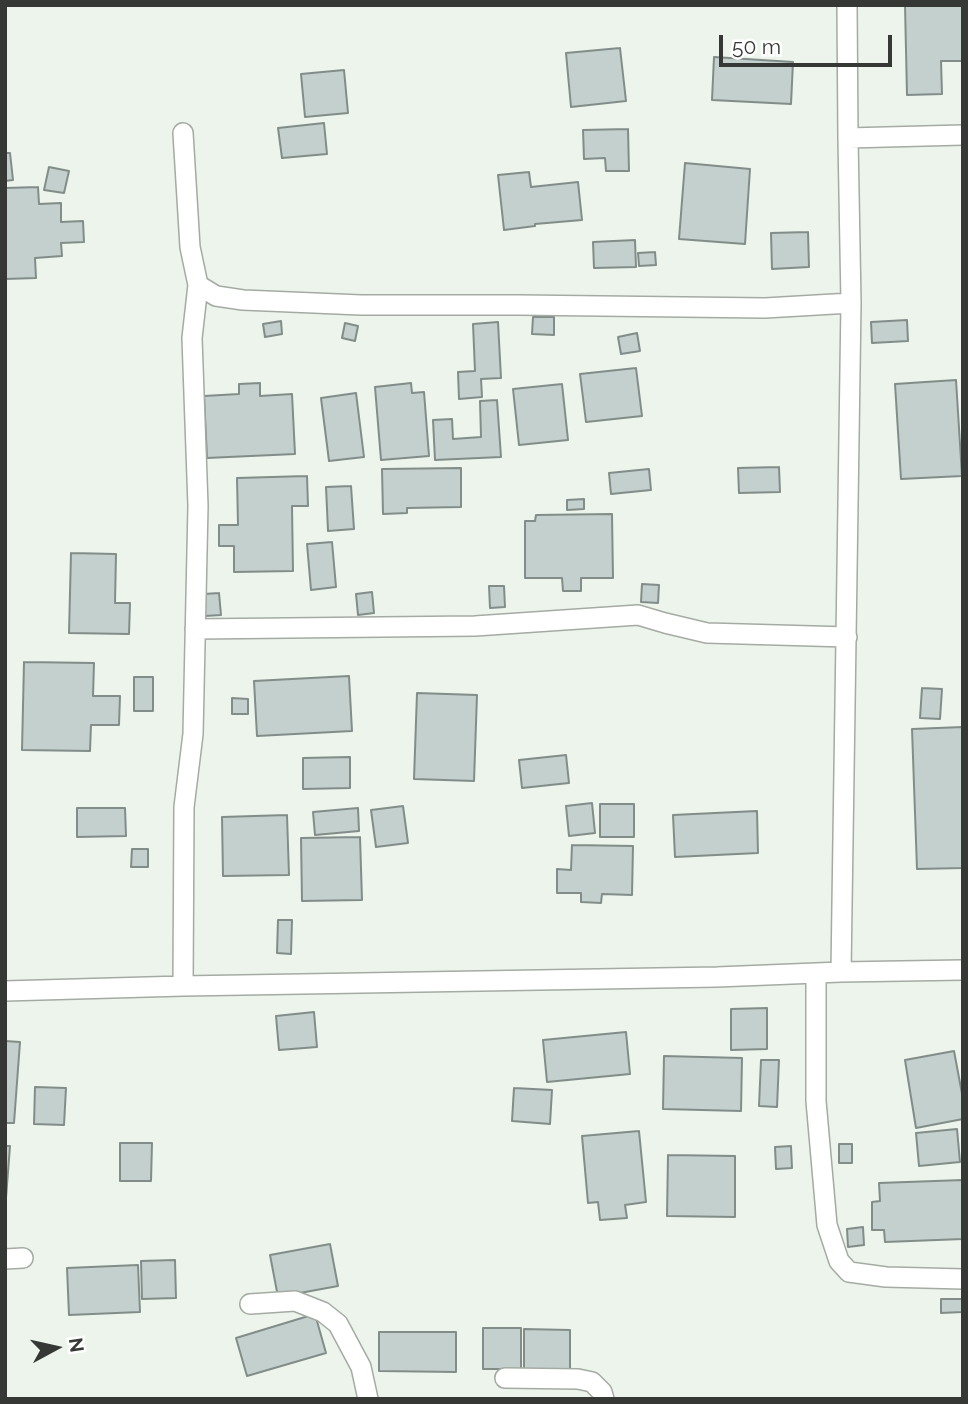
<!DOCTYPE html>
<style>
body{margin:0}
#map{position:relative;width:968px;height:1404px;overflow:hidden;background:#ecf4eb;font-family:Raleway,sans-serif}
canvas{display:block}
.frame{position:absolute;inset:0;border:7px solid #353834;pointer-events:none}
.north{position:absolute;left:21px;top:1313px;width:70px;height:70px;-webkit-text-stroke:5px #fff;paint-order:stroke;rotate:82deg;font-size:19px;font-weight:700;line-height:28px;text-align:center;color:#353834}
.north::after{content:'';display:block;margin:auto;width:24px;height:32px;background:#353834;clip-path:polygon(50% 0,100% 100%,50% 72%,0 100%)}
.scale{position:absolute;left:719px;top:35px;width:173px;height:32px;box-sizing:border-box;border:4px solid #353834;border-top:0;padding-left:9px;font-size:21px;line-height:24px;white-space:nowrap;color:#353834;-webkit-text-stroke:5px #fff;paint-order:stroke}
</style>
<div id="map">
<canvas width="968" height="1404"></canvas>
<div class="frame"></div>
<div class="north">N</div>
<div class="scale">50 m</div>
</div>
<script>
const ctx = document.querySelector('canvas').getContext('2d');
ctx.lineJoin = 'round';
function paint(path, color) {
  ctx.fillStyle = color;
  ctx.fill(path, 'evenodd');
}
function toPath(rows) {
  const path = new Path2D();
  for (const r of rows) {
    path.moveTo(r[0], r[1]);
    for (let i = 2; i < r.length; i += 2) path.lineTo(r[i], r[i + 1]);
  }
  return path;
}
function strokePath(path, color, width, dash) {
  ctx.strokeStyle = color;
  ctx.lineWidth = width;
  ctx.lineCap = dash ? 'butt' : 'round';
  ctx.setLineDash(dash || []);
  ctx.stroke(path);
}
const building = toPath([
 [905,5,963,5,963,61,941,61,942,94,907,95,905,5],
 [620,48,626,101,571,107,566,53,620,48],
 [714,57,793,62,791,104,712,100,714,57],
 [344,70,348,113,305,117,301,74,344,70],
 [324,123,327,154,282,158,278,128,324,123],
 [628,129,629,171,606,171,605,158,584,159,583,130,628,129],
 [5,153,10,153,13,180,5,181,5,153],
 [685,163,750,169,745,244,679,239,685,163],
 [49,167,69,171,64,193,44,190,49,167],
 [529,172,531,187,578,182,582,220,535,224,535,226,504,230,498,175,529,172],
 [38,187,39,204,61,203,61,222,83,221,84,242,61,243,62,256,35,258,36,278,5,279,5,188,38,187],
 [808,232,809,267,772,269,771,233,808,232],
 [635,240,636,267,594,268,593,242,635,240],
 [655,252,656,265,639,266,638,253,655,252],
 [533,317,554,317,554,335,532,334,533,317],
 [907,320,908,341,872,343,871,322,907,320],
 [281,321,282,334,265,337,263,324,281,321],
 [498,322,501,378,481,379,482,397,459,399,458,372,475,371,473,324,498,322],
 [345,323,358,326,355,341,342,338,345,323],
 [637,333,640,351,621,354,618,337,637,333],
 [636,368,642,416,586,422,580,374,636,368],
 [956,380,962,476,901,479,895,384,956,380],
 [260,383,260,396,292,394,295,454,207,458,204,396,239,394,239,384,260,383],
 [411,383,412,393,424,392,429,456,381,460,375,387,411,383],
 [562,384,568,440,519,445,513,389,562,384],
 [356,393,364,457,329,461,321,398,356,393],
 [497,400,501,457,435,460,433,420,452,419,453,439,481,437,480,401,497,400],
 [779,467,780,492,739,493,738,468,779,467],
 [461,468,461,507,407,508,407,513,383,514,382,469,461,468],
 [649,469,651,490,611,494,609,473,649,469],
 [307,476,308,506,292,506,293,571,234,572,234,546,219,546,219,525,238,525,237,478,307,476],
 [351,486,354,529,328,531,326,487,351,486],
 [584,499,584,509,567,510,567,500,584,499],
 [612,514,613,578,581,578,581,591,563,591,562,578,525,578,525,521,535,521,536,515,612,514],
 [332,542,336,587,311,590,307,544,332,542],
 [71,553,116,554,115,603,130,603,129,634,69,633,71,553],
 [642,584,659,585,658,603,641,602,642,584],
 [489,586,504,586,505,607,490,608,489,586],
 [372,592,374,613,358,615,356,594,372,592],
 [219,593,221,615,205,616,204,594,219,593],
 [24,662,94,663,93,696,120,696,119,725,91,725,90,751,22,750,24,662],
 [349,676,352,731,257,736,254,681,349,676],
 [134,677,153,677,153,711,134,711,134,677],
 [922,688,942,689,940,719,920,718,922,688],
 [417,693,477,695,474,781,414,779,417,693],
 [232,698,248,699,248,714,232,714,232,698],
 [963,727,963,868,917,869,912,729,963,727],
 [566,755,569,783,522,788,519,760,566,755],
 [350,757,350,788,303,789,303,758,350,757],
 [592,803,595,833,569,836,566,806,592,803],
 [600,804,634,804,634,837,600,837,600,804],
 [403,806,408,843,376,847,371,810,403,806],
 [77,808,125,808,126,836,77,837,77,808],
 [358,808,359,831,315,835,313,812,358,808],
 [757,811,758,853,675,857,673,815,757,811],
 [287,815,289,875,223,876,222,817,287,815],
 [360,837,362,900,302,901,301,838,360,837],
 [572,845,633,846,632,895,602,894,601,903,581,902,581,893,557,893,557,869,571,870,572,845],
 [132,849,148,849,148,867,131,867,132,849],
 [278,920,292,920,291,954,277,953,278,920],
 [767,1008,767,1049,731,1050,731,1009,767,1008],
 [314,1012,317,1047,279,1050,276,1016,314,1012],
 [626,1032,630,1074,547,1082,543,1040,626,1032],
 [5,1041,20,1042,14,1123,5,1123,5,1041],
 [954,1051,963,1099,963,1119,916,1128,905,1060,954,1051],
 [664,1056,742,1058,741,1111,663,1109,664,1056],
 [761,1060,779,1060,777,1107,759,1106,761,1060],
 [35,1087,66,1088,64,1125,34,1124,35,1087],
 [514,1088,552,1090,550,1124,512,1121,514,1088],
 [957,1129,960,1162,919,1166,916,1133,957,1129],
 [639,1131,646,1202,625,1205,627,1218,600,1220,598,1202,588,1203,582,1136,639,1131],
 [120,1143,152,1143,151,1181,120,1181,120,1143],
 [839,1144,852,1144,852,1163,839,1163,839,1144],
 [5,1146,10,1146,5,1211,5,1146],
 [791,1146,792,1168,776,1169,775,1147,791,1146],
 [668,1155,735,1156,735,1217,667,1216,668,1155],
 [963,1180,963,1239,885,1242,884,1230,872,1230,872,1202,880,1201,879,1183,963,1180],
 [863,1227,864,1245,848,1247,847,1229,863,1227],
 [330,1244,338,1286,278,1297,270,1255,330,1244],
 [175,1260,176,1298,142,1299,141,1261,175,1260],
 [138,1265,140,1312,69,1315,67,1268,138,1265],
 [941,1299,963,1299,963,1312,941,1313,941,1299],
 [315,1314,326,1353,247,1376,236,1338,315,1314],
 [483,1328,521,1328,521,1369,483,1369,483,1328],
 [524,1329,570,1330,570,1371,524,1371,524,1329],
 [379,1332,456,1332,456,1372,379,1371,379,1332]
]);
paint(building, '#c4d0cd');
strokePath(building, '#828d8a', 2);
const minor = toPath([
 [183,133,190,247,198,285,216,296,243,300,361,305,519,305,765,308,851,303],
 [848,138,963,135],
 [195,629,475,626,638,615,665,623,707,633,847,637],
 [841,972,851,303,848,138,847,5],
 [816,973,816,1101,827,1225,839,1261,849,1272,886,1277,963,1279],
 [183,986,184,807,193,734,198,506,192,338,198,285],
 [5,991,183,986,717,977,841,972,963,970],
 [5,1259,23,1258],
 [250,1304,295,1301,323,1312,338,1324,361,1367,368,1399],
 [505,1378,578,1379,592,1382,602,1392,604,1399]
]);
strokePath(minor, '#a4aba3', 22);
strokePath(minor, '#fff', 19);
</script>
